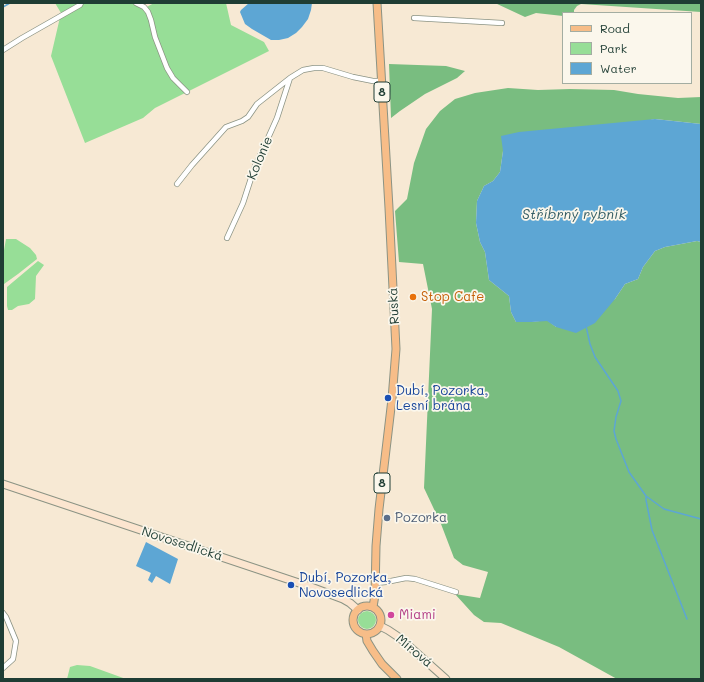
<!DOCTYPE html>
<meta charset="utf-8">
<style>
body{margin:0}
#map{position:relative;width:704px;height:682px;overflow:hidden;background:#f7e9d4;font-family:Mali,sans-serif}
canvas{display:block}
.frame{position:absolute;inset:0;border:4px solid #1f3d34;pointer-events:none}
.legend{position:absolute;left:562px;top:12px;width:130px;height:72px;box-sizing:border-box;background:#fbf7ec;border:1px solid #a3ada2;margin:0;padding:5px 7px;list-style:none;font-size:12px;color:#1f3d34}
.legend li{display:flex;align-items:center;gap:8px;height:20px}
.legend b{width:20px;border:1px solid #a3ada2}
</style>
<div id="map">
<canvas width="704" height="682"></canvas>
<div class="frame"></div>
<ul class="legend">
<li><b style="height:5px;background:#f7bd88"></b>Road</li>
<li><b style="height:11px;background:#97de97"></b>Park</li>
<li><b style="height:11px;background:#5da6d4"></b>Water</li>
</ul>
</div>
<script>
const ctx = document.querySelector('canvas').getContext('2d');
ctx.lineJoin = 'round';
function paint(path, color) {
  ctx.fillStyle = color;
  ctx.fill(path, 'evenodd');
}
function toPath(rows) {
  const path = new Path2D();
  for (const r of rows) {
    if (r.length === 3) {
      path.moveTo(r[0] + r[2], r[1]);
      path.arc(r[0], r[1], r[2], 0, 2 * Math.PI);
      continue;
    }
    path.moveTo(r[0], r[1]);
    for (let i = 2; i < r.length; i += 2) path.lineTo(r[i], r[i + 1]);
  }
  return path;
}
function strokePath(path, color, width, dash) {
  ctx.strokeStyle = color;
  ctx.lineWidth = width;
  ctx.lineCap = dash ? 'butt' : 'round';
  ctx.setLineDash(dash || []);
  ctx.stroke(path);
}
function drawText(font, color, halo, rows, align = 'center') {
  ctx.font = font + ' Mali,sans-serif';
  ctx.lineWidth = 3.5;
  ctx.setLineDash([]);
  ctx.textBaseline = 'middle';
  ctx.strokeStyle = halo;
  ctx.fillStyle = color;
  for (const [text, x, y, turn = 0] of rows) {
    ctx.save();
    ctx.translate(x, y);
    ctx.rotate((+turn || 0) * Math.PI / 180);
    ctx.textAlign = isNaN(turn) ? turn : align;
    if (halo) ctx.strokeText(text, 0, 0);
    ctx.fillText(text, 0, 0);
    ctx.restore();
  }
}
paint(toPath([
 [55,3,131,3,143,9,154,3,226,3,231,25,264,42,269,51,155,108,143,118,85,143,51,56,61,13],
 [6,239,16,239,30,248,36,255,37,259,18,274,4,284,3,256],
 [38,261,44,265,36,276,35,299,29,304,18,306,12,310,8,310,7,306,7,287],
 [367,620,9],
 [77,665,90,666,126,679,67,679,70,667]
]), '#97de97');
paint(toPath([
 [495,3,701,3,701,12,581,4,577,6,574,10,574,13,563,13,563,16,536,13,525,17],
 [389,64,446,66,465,71,457,78,425,94,400,111,391,118],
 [508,88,538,90,570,89,614,90,638,94,678,98,701,97,701,124,655,119,503,151,500,172,493,181,484,186,477,201,476,223,480,242,485,252,489,280,509,296,511,312,516,322,532,322,547,320,556,327,615,299,625,284,638,279,643,267,655,251,665,247,697,241,701,242,701,679,617,679,559,647,501,623,484,622,474,615,455,594,480,598,488,572,463,565,454,558,441,524,424,488,432,309,423,264,399,262,395,211,407,199,414,163,426,129,440,111,455,99,475,93]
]), '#79bd80');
paint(toPath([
 [249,3,312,3,311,10,308,19,302,27,296,33,288,38,279,40,271,40,252,29,245,24,240,12,241,10],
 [655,119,701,124,701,242,697,241,665,247,655,251,643,267,638,279,625,284,615,299,595,323,576,333,556,327,547,321,532,322,516,322,511,312,509,296,489,280,485,252,480,242,476,223,477,201,484,186,493,181,500,172,503,151,501,136,519,132],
 [146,542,178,559,170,584,156,576,152,583,148,580,151,573,136,566]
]), '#5da6d4');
strokePath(toPath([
 [3,7,10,3],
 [586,326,590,344,595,357,618,391,621,401,616,417,614,431,616,439,629,472,646,496,664,509,701,519],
 [646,496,646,500,652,530,687,619]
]), '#5da6d4', 1.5);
const street = toPath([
 [136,3,144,7,148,12,151,20,155,37,167,68,173,78,187,92],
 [414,18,502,23],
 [3,50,22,38,80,5,81,3],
 [177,184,192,165,226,127,242,121,248,117,257,104,290,78],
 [227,238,243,203,255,166,264,147,277,118,290,78,303,70,314,68,323,68,353,77,373,81,382,81],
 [376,583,386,582,406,578,415,579,456,592],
 [3,613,6,617,16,641,13,659,3,668]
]);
const secondary = toPath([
 [3,484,311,587,343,599,350,603,358,610],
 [380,626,388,630,400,638,446,679]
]);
const primary = toPath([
 [367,620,14],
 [373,607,375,595,376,546,379,509,392,399,396,349,389,208,377,3],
 [366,634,367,641,373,651,382,664,397,679]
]);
strokePath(street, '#8b9384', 6);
strokePath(secondary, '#8b9384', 9);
strokePath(primary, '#8b9384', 9);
strokePath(street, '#fff', 4.5);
strokePath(secondary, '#fce5cf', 7);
strokePath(primary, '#f7bd88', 7);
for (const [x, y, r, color] of [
 [413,297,4,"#e8710a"],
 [388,398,4,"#1a4fb4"],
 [387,518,4,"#5c6f8a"],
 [291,585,4,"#1a4fb4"],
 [391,615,4,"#d1479c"]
]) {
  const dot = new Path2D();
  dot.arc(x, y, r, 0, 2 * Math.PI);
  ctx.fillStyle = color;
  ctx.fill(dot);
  strokePath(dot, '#fbf7ec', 1.5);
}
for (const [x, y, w] of [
 [382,92,16],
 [382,483,16]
]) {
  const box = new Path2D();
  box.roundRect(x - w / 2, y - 10, w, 20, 3);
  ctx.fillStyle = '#fbf7ec';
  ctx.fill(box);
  strokePath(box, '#1f3d34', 1);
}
drawText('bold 12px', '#1f3d34', null, [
 ["8",382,92],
 ["8",382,483]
]);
drawText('13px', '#1f3d34', '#fbf7ec', [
 ["Kolonie",260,158,-67],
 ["Ruská",394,306,-93],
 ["Novosedlická",182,544,18],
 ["Mírová",414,651,40]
]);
drawText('13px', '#c56008', '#fbf7ec', [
 ["Stop Cafe",421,297]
], 'left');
drawText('13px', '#164399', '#fbf7ec', [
 ["Dubí, Pozorka,",396,391],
 ["Lesní brána",396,406],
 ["Dubí, Pozorka,",299,578],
 ["Novosedlická",299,593]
], 'left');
drawText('13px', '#4e5e75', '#fbf7ec', [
 ["Pozorka",395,518]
], 'left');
drawText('13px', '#b23c85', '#fbf7ec', [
 ["Miami",399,615]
], 'left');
drawText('italic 14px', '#325c64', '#fbf7ec', [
 ["Stříbrný rybník",574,215]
]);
</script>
